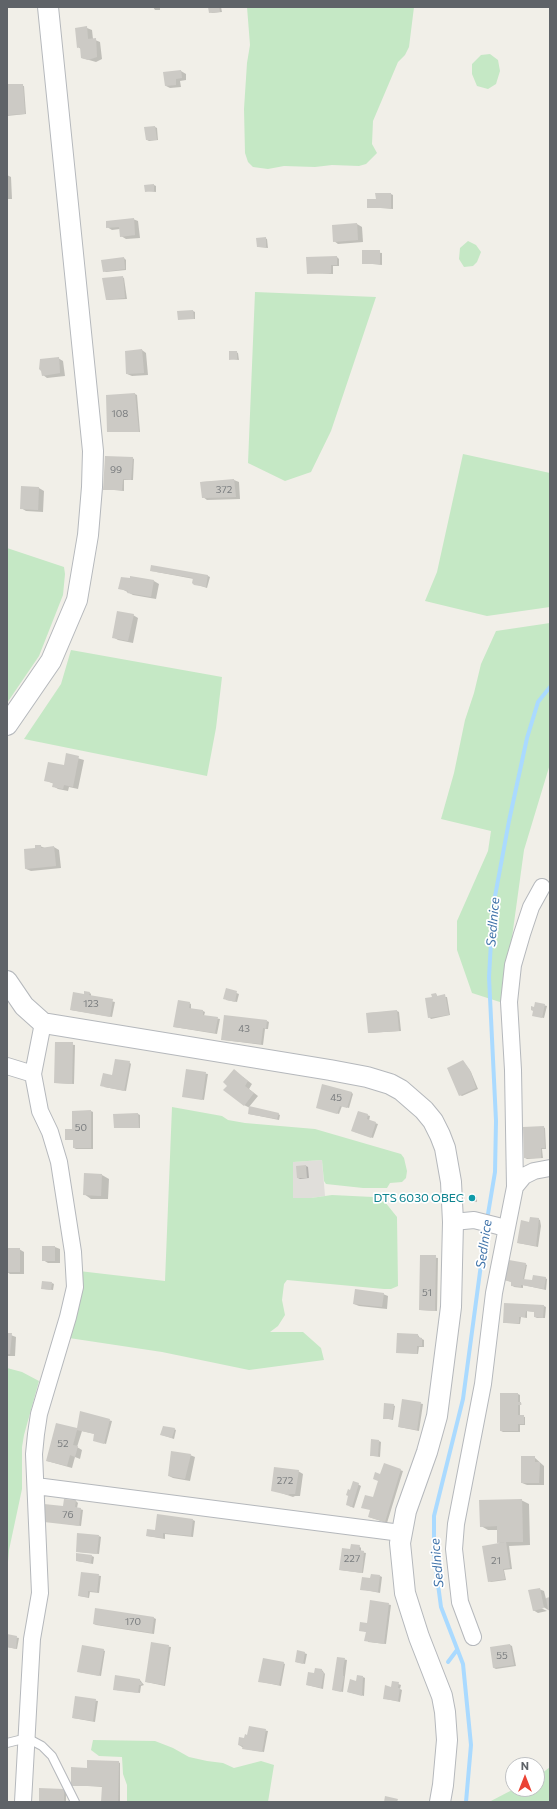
<!DOCTYPE html>
<style>
body{margin:0}
#map{position:relative;width:557px;height:1809px;overflow:hidden;background:#f1efe8;font-family:Commissioner,sans-serif}
canvas{display:block}
.frame{position:absolute;inset:0;border:8px solid #5f6368;pointer-events:none}
.north{position:absolute;left:505px;top:1757px;width:40px;height:40px;box-sizing:border-box;background:#fff;border:1px solid #bfc1c3;border-radius:50%;rotate:0deg;font-size:11px;font-weight:700;line-height:16px;text-align:center;color:#5f6368}
.north::after{content:'';display:block;margin:auto;width:14px;height:18px;background:#ea4335;clip-path:polygon(50% 0,100% 100%,50% 72%,0 100%)}
</style>
<div id="map">
<canvas width="557" height="1809"></canvas>
<div class="frame"></div>
<div class="north">N</div>
</div>
<script>
const ctx = document.querySelector('canvas').getContext('2d');
ctx.lineJoin = 'round';
function paint(path, color) {
  ctx.fillStyle = color;
  ctx.fill(path, 'evenodd');
}
function toPath(rows) {
  const path = new Path2D();
  for (const r of rows) {
    path.moveTo(r[0], r[1]);
    for (let i = 2; i < r.length; i += 2) path.lineTo(r[i], r[i + 1]);
  }
  return path;
}
function strokePath(path, color, width, dash) {
  ctx.strokeStyle = color;
  ctx.lineWidth = width;
  ctx.lineCap = dash ? 'butt' : 'round';
  ctx.setLineDash(dash || []);
  ctx.stroke(path);
}
function drawText(font, color, halo, rows, align = 'center') {
  ctx.font = font + ' Commissioner,sans-serif';
  ctx.lineWidth = 3.5;
  ctx.setLineDash([]);
  ctx.textBaseline = 'middle';
  ctx.strokeStyle = halo;
  ctx.fillStyle = color;
  for (const [text, x, y, turn = 0] of rows) {
    ctx.save();
    ctx.translate(x, y);
    ctx.rotate((+turn || 0) * Math.PI / 180);
    ctx.textAlign = isNaN(turn) ? turn : align;
    if (halo) ctx.strokeText(text, 0, 0);
    ctx.fillText(text, 0, 0);
    ctx.restore();
  }
}
paint(toPath([
 [322,1160,325,1196,311,1198,293,1198,292,1162]
]), '#e0deda');
paint(toPath([
 [247,7,414,7,409,47,405,55,398,62,373,121,372,144,377,153,366,164,359,166,332,165,315,167,284,166,268,169,253,167,248,162,245,153,244,109,247,63,250,45],
 [490,54,498,60,500,71,496,84,488,89,477,86,472,74,472,64,481,55],
 [468,241,476,245,481,252,477,262,473,266,464,267,459,259,460,248],
 [255,292,376,297,331,431,311,472,285,481,248,463],
 [463,454,550,473,550,607,487,616,425,601,437,572],
 [7,548,64,567,65,574,63,595,39,656,7,703],
 [550,623,550,764,524,850,503,1003,472,993,457,950,457,921,488,851,491,831,441,819,454,773,465,720,474,693,481,664,496,631],
 [71,650,222,677,216,728,207,776,24,739,61,684],
 [172,1107,222,1116,228,1120,245,1123,315,1129,401,1154,404,1158,407,1171,406,1178,402,1182,390,1183,387,1188,363,1188,326,1184,324,1181,322,1160,293,1162,293,1198,311,1198,332,1195,373,1197,385,1202,397,1217,398,1286,391,1289,384,1289,287,1280,284,1284,282,1300,285,1315,278,1326,270,1332,303,1332,321,1348,324,1360,249,1370,162,1352,69,1338,79,1271,165,1281],
 [7,1368,22,1372,39,1381,24,1435,22,1447,22,1489,9,1550,7,1574],
 [93,1740,155,1741,173,1748,189,1757,207,1761,223,1763,234,1768,261,1761,274,1765,268,1802,127,1802,127,1785,123,1774,122,1757,99,1756,91,1750],
 [550,1767,550,1802,489,1802,514,1789,537,1789,537,1777]
]), '#c5e8c5');
paint(toPath([
 [153,7,160,7,160,10,155,10],
 [210,7,221,7,222,12,212,13,210,12],
 [87,28,92,30,93,39,100,42,102,59,96,62,82,58,81,49,78,47,76,29],
 [181,71,186,74,186,80,180,81,181,87,170,88,166,86,164,73],
 [7,85,24,86,26,114,7,116],
 [155,127,157,128,158,140,149,141,147,140],
 [7,175,11,177,12,199,7,199],
 [154,185,156,186,156,192,146,191],
 [391,194,393,195,393,209,368,207,377,200],
 [133,219,138,221,140,238,126,239,121,236,120,229,112,230,107,227],
 [357,224,362,227,363,242,338,244,334,241],
 [265,238,267,239,268,248,258,247],
 [363,251,382,253,382,265,363,263],
 [337,257,339,259,339,266,333,266,333,274,308,273],
 [124,258,126,260,126,270,106,272,104,271],
 [122,277,124,278,127,299,107,300],
 [193,311,195,312,195,319,179,319],
 [142,350,146,353,148,375,132,376,127,374],
 [236,352,238,353,239,360,230,359],
 [58,358,63,361,65,376,47,378,43,375],
 [135,394,137,395,140,432,108,432],
 [132,458,134,459,133,480,124,480,124,491,104,489],
 [234,480,239,482,240,499,207,500,203,497,201,482],
 [22,487,39,488,44,491,43,512,26,511,21,508],
 [151,571,208,576,210,577,207,588,195,584,194,579],
 [131,577,154,581,159,584,156,599,133,595,120,588,131,580],
 [133,615,138,618,133,643,118,640,113,637],
 [67,755,84,760,78,789,69,787,68,791,58,789,53,786,54,784,45,780,65,766],
 [40,846,45,848,54,847,59,850,61,868,31,871,26,869,36,849],
 [226,989,239,994,237,1002,226,1000],
 [90,993,91,994,91,997,115,1002,112,1017,71,1010,84,995],
 [436,994,438,997,447,997,450,1015,431,1019,429,1017,433,998],
 [189,1003,191,1004,191,1009,203,1011,205,1012,204,1016,220,1019,217,1034,174,1027],
 [536,1003,547,1006,544,1018,535,1016],
 [397,1011,399,1012,401,1031,369,1033,367,1013],
 [267,1021,269,1022,268,1029,265,1029,263,1045,224,1040],
 [56,1043,75,1045,74,1084,55,1083],
 [463,1061,471,1072,478,1089,462,1096,460,1095],
 [129,1062,131,1064,126,1091,104,1087,112,1076],
 [187,1070,208,1074,204,1100,183,1096],
 [243,1077,252,1084,249,1089,258,1096,249,1107,278,1114,280,1115,279,1120,249,1114,250,1108,244,1105,229,1085],
 [351,1092,353,1094,349,1108,342,1106,339,1114,319,1108],
 [91,1111,93,1112,93,1149,76,1149,74,1148,74,1140,66,1139],
 [358,1112,370,1116,369,1121,378,1124,373,1138,355,1132],
 [138,1114,140,1115,140,1128,115,1127],
 [543,1127,545,1128,546,1149,542,1149,543,1158,527,1159,525,1158],
 [306,1166,308,1167,309,1178,300,1179,298,1178],
 [85,1174,102,1175,109,1179,108,1199,91,1199,84,1194],
 [475,1196,477,1197,477,1202,471,1201],
 [538,1219,540,1220,541,1226,538,1247,518,1243],
 [43,1247,55,1247,60,1249,60,1263,48,1263,43,1260],
 [7,1249,19,1249,24,1252,24,1274,10,1274,7,1272],
 [421,1256,438,1258,437,1311,420,1310],
 [525,1264,527,1265,524,1280,532,1282,545,1278,547,1279,546,1290,523,1285,523,1288,514,1287,512,1285,512,1282,505,1280],
 [52,1283,54,1284,53,1290,44,1289],
 [383,1294,388,1296,387,1309,359,1306,354,1304],
 [505,1304,544,1306,546,1307,545,1318,537,1318,535,1317,535,1312,527,1311,527,1318,521,1317,520,1324,506,1323,504,1322],
 [7,1331,8,1334,16,1337,15,1356,7,1356],
 [418,1335,420,1338,424,1340,424,1347,419,1347,418,1354,397,1352],
 [518,1394,520,1395,520,1403,522,1404,520,1405,520,1416,525,1417,525,1425,520,1425,520,1432,503,1432,501,1431],
 [403,1400,423,1404,419,1431,399,1427],
 [393,1405,395,1406,393,1420,384,1418],
 [81,1413,112,1421,106,1444,96,1441,95,1434,82,1431,77,1447,82,1450,80,1459,75,1457,72,1468,47,1461,57,1424,78,1430],
 [174,1429,176,1430,174,1439,162,1435],
 [379,1441,381,1442,380,1457,373,1456,371,1455],
 [190,1455,195,1457,190,1481,173,1478,169,1476],
 [534,1457,544,1466,544,1485,527,1485,522,1483],
 [385,1465,403,1471,387,1523,369,1517],
 [298,1471,303,1474,300,1496,295,1496,293,1497,272,1490],
 [354,1482,361,1486,354,1508,349,1506,349,1496],
 [65,1500,76,1501,78,1503,77,1508,83,1510,81,1526,45,1521,64,1507],
 [521,1500,529,1504,530,1545,509,1546,512,1569,504,1570,506,1580,491,1582,489,1581,502,1544,498,1542,498,1530,488,1530,481,1526],
 [193,1520,195,1521,193,1537,165,1534,165,1539,147,1536,156,1531],
 [99,1536,101,1537,99,1554,79,1552],
 [359,1546,361,1548,361,1552,366,1553,363,1573,340,1570,351,1550],
 [92,1556,94,1557,93,1564,77,1561],
 [82,1573,101,1576,99,1593,90,1592,89,1598,79,1596],
 [380,1576,382,1577,380,1593,361,1589,371,1579],
 [539,1589,544,1591,546,1599,550,1598,550,1611,540,1605,539,1607,547,1611,538,1613,533,1610],
 [371,1601,391,1605,386,1644,368,1642,367,1632,360,1630,368,1624],
 [96,1609,154,1618,156,1619,154,1634,96,1625,94,1624],
 [8,1636,19,1638,17,1649,7,1647],
 [152,1643,171,1647,165,1686,146,1682],
 [510,1645,512,1646,516,1666,496,1669,494,1668,491,1648],
 [103,1650,105,1651,101,1676,79,1672],
 [298,1651,307,1654,305,1664,296,1662],
 [338,1658,347,1660,343,1692,334,1690],
 [283,1663,285,1664,281,1686,262,1682],
 [322,1670,325,1674,323,1689,307,1685,315,1675],
 [363,1677,365,1678,364,1696,348,1692],
 [140,1680,144,1685,141,1686,140,1693,116,1690],
 [393,1682,401,1685,400,1689,402,1690,400,1702,386,1699,392,1688],
 [76,1697,98,1701,95,1722,73,1718],
 [250,1727,268,1731,264,1752,245,1749,239,1745,248,1736],
 [118,1762,120,1763,120,1802,102,1802,103,1787,72,1785,88,1769],
 [64,1790,66,1791,66,1802,40,1802]
]), '#0003');
strokePath(toPath([
 [487,1220,495,1172,496,1121,489,977,493,907,509,821,527,738,538,702,550,687],
 [448,1662,457,1650],
 [466,1802,471,1745,463,1664,441,1607,434,1554,434,1516,463,1399,486,1227]
]), '#aadaff', 4);
paint(toPath([
 [208,7,219,7,220,12,209,13],
 [87,26,88,39,96,38,97,57,88,60,81,58,80,47,77,48,75,28],
 [181,70,182,78,176,79,176,85,165,86,163,72],
 [7,84,23,84,25,114,7,115],
 [155,126,157,140,146,140,144,127],
 [154,184,154,191,145,192,144,185],
 [375,193,391,193,391,208,367,208,367,199,376,199],
 [134,218,135,235,120,237,119,227,106,228,106,221],
 [357,223,358,240,333,242,332,225],
 [266,237,266,247,257,247,256,238],
 [362,250,380,250,380,264,362,264],
 [337,256,337,265,331,265,331,273,307,274,306,257],
 [124,257,125,269,103,272,101,260],
 [123,276,125,298,106,300,102,278],
 [193,310,194,319,178,320,177,311],
 [142,349,144,373,126,374,125,351],
 [229,351,237,351,237,359,229,360],
 [59,357,60,373,42,376,41,371,39,369,40,359],
 [135,393,139,432,107,432,106,395],
 [105,456,133,457,131,480,123,479,122,490,103,490],
 [234,479,236,497,202,498,200,482],
 [21,486,39,487,38,510,20,509],
 [151,565,208,575,206,587,194,585,192,583,193,578,150,571],
 [130,576,154,580,151,597,127,593,128,591,118,589,121,577,130,578],
 [117,611,134,614,128,641,112,638],
 [66,753,79,756,73,787,64,785,63,789,52,787,53,783,44,781,48,762,64,765],
 [35,845,41,845,41,848,54,846,56,866,25,869,24,849,35,848],
 [226,988,237,991,235,1002,223,999],
 [84,991,90,992,89,995,113,999,110,1017,70,1010,73,992,84,994],
 [436,993,437,996,445,994,449,1015,428,1018,425,998,432,997,431,994],
 [178,1000,190,1002,189,1008,203,1010,203,1015,218,1017,215,1033,173,1027],
 [535,1002,545,1004,542,1018,532,1016,533,1011,531,1010,531,1006,534,1007],
 [397,1010,399,1031,368,1033,366,1013],
 [224,1015,267,1020,266,1029,263,1028,261,1044,221,1040],
 [55,1042,73,1042,72,1084,54,1083],
 [115,1059,130,1061,124,1091,100,1086,103,1073,112,1075],
 [463,1060,470,1070,476,1088,459,1096,447,1068],
 [186,1069,206,1072,202,1100,182,1097],
 [234,1069,248,1081,245,1086,254,1093,244,1106,223,1090,227,1086,223,1082],
 [322,1084,352,1092,347,1108,340,1106,337,1114,316,1108],
 [249,1106,279,1113,277,1119,248,1114],
 [91,1110,91,1148,73,1148,73,1140,65,1140,65,1129,72,1129,72,1111],
 [358,1111,368,1114,367,1119,376,1122,371,1138,351,1131],
 [138,1113,139,1128,114,1128,113,1114],
 [544,1126,545,1148,541,1148,541,1158,524,1158,523,1127],
 [306,1165,307,1178,297,1178,296,1166],
 [84,1173,102,1174,101,1196,83,1195],
 [470,1195,475,1195,475,1201,470,1201],
 [530,1217,539,1218,536,1246,517,1243,521,1220,529,1222],
 [42,1246,55,1246,55,1261,42,1261],
 [7,1248,20,1248,20,1272,7,1272],
 [420,1255,436,1255,435,1311,419,1310],
 [509,1260,526,1263,523,1279,532,1280,533,1275,546,1277,544,1289,521,1285,521,1287,511,1286,511,1282,504,1280],
 [42,1281,52,1282,51,1290,41,1289],
 [355,1289,384,1293,382,1307,353,1304],
 [504,1303,544,1305,543,1318,534,1317,534,1312,526,1311,525,1317,519,1317,519,1323,503,1323],
 [7,1333,12,1333,10,1354,7,1354],
 [397,1333,418,1334,418,1337,422,1338,422,1346,417,1346,417,1354,396,1353],
 [500,1393,518,1393,518,1402,521,1402,521,1405,518,1405,518,1415,524,1415,524,1424,518,1424,518,1431,500,1431],
 [402,1399,421,1402,417,1430,398,1427],
 [384,1403,394,1404,392,1419,383,1419],
 [80,1411,110,1419,104,1444,93,1441,94,1434,77,1430,73,1445,78,1446,75,1457,70,1455,67,1466,46,1461,56,1423,77,1428],
 [163,1426,175,1428,172,1438,160,1435],
 [371,1439,379,1440,378,1456,370,1456],
 [171,1451,191,1454,185,1479,168,1476],
 [521,1456,535,1456,535,1462,540,1462,539,1483,521,1483],
 [384,1463,401,1469,385,1522,368,1517,370,1510,361,1508,365,1495,373,1497,378,1481,373,1479,375,1472,380,1474],
 [274,1467,299,1470,295,1494,290,1494,288,1495,271,1491],
 [353,1481,359,1483,352,1507,346,1505,348,1496,346,1495,348,1489,350,1490],
 [64,1499,76,1500,75,1507,81,1508,79,1526,44,1522,44,1504,63,1506],
 [522,1499,523,1542,506,1542,510,1568,503,1569,505,1579,488,1582,482,1546,505,1542,497,1543,497,1526,480,1527,479,1500],
 [157,1514,193,1519,191,1536,163,1533,163,1538,146,1536,147,1529,155,1530],
 [77,1533,99,1535,97,1554,76,1552],
 [351,1544,360,1545,359,1550,364,1551,362,1573,339,1570,342,1548,350,1549],
 [76,1553,92,1555,91,1563,76,1561],
 [81,1572,99,1574,97,1592,88,1591,88,1597,78,1596],
 [371,1574,380,1575,378,1592,360,1590,362,1577,370,1578],
 [540,1588,544,1608,533,1611,528,1590],
 [550,1597,550,1610,548,1610,546,1598],
 [370,1600,389,1603,384,1644,364,1641,366,1632,359,1631,360,1622,367,1623],
 [95,1608,154,1617,152,1633,93,1624],
 [7,1634,17,1636,16,1649,7,1647],
 [151,1642,169,1645,164,1685,145,1682],
 [510,1644,514,1665,493,1668,490,1647],
 [82,1645,104,1649,99,1676,77,1672],
 [297,1650,305,1652,303,1664,295,1662],
 [337,1657,345,1658,343,1668,343,1676,344,1676,341,1692,332,1690],
 [263,1658,284,1662,279,1685,258,1682],
 [315,1668,322,1669,322,1672,324,1672,321,1688,306,1685,308,1672,314,1673],
 [115,1675,140,1679,140,1682,142,1683,141,1685,139,1685,138,1693,113,1690],
 [357,1675,363,1676,362,1696,347,1692,350,1679,356,1681],
 [392,1681,399,1682,398,1688,400,1688,398,1701,383,1699,385,1685,391,1687],
 [75,1696,96,1699,93,1721,72,1718],
 [249,1726,266,1729,262,1752,242,1749,243,1746,238,1745,239,1737,244,1738,245,1734,247,1735],
 [87,1760,119,1761,118,1802,101,1802,102,1786,71,1786,71,1767,87,1768],
 [39,1788,64,1789,64,1802,39,1802],
 [385,1796,398,1799,397,1802,384,1802]
]), '#cccac5');
const service = toPath([
 [7,1743,27,1738,42,1746,52,1756,75,1802]
]);
const minor = toPath([
 [7,1066,33,1074],
 [515,1187,513,1070,509,1002,513,965,522,934,531,907,542,887],
 [453,1222,474,1220,498,1226,506,1229],
 [36,1486,401,1533],
 [473,1637,460,1602,454,1549,456,1524,483,1384,494,1293,515,1187,524,1176,534,1171,550,1168],
 [23,1802,32,1639,40,1593,34,1454,36,1434,39,1414,68,1317,75,1287,73,1252,59,1162,50,1132,40,1111,33,1074,43,1023]
]);
const tertiary = toPath([
 [7,725,51,661,77,600,88,535,92,487,93,451,48,7],
 [7,981,24,1006,43,1023,330,1070,367,1077,390,1084,401,1090,424,1110,433,1121,440,1135,445,1148,451,1182,453,1222,451,1307,437,1416,427,1452,406,1511,400,1543,405,1593,419,1637,442,1696,445,1712,447,1740,443,1785,440,1802]
]);
strokePath(service, '#b5b8bc', 10);
strokePath(minor, '#b5b8bc', 18);
strokePath(tertiary, '#b5b8bc', 22);
strokePath(service, '#fff', 8);
strokePath(minor, '#fff', 16);
strokePath(tertiary, '#fff', 20);
for (const [x, y, r, color] of [
 [472,1198,4,"#0f9aa8"]
]) {
  const dot = new Path2D();
  dot.arc(x, y, r, 0, 2 * Math.PI);
  ctx.fillStyle = color;
  ctx.fill(dot);
  strokePath(dot, '#fff', 1.5);
}
drawText('10px', '#7a7d7f', null, [
 ["108",120,414],
 ["99",116,470],
 ["372",224,490],
 ["123",91,1004],
 ["43",244,1029],
 ["45",336,1098],
 ["50",81,1128],
 ["51",427,1293],
 ["52",63,1444],
 ["272",285,1481],
 ["76",68,1515],
 ["227",352,1559],
 ["21",496,1561],
 ["170",133,1622],
 ["55",502,1656]
]);
drawText('12px', '#0d838f', '#fff', [
 ["DTS 6030 OBEC",464,1198]
], 'right');
drawText('italic 13px', '#4174aa', '#fff', [
 ["Sedlnice",493,922,-85],
 ["Sedlnice",484,1244,-82],
 ["Sedlnice",437,1563,-95]
]);
</script>
